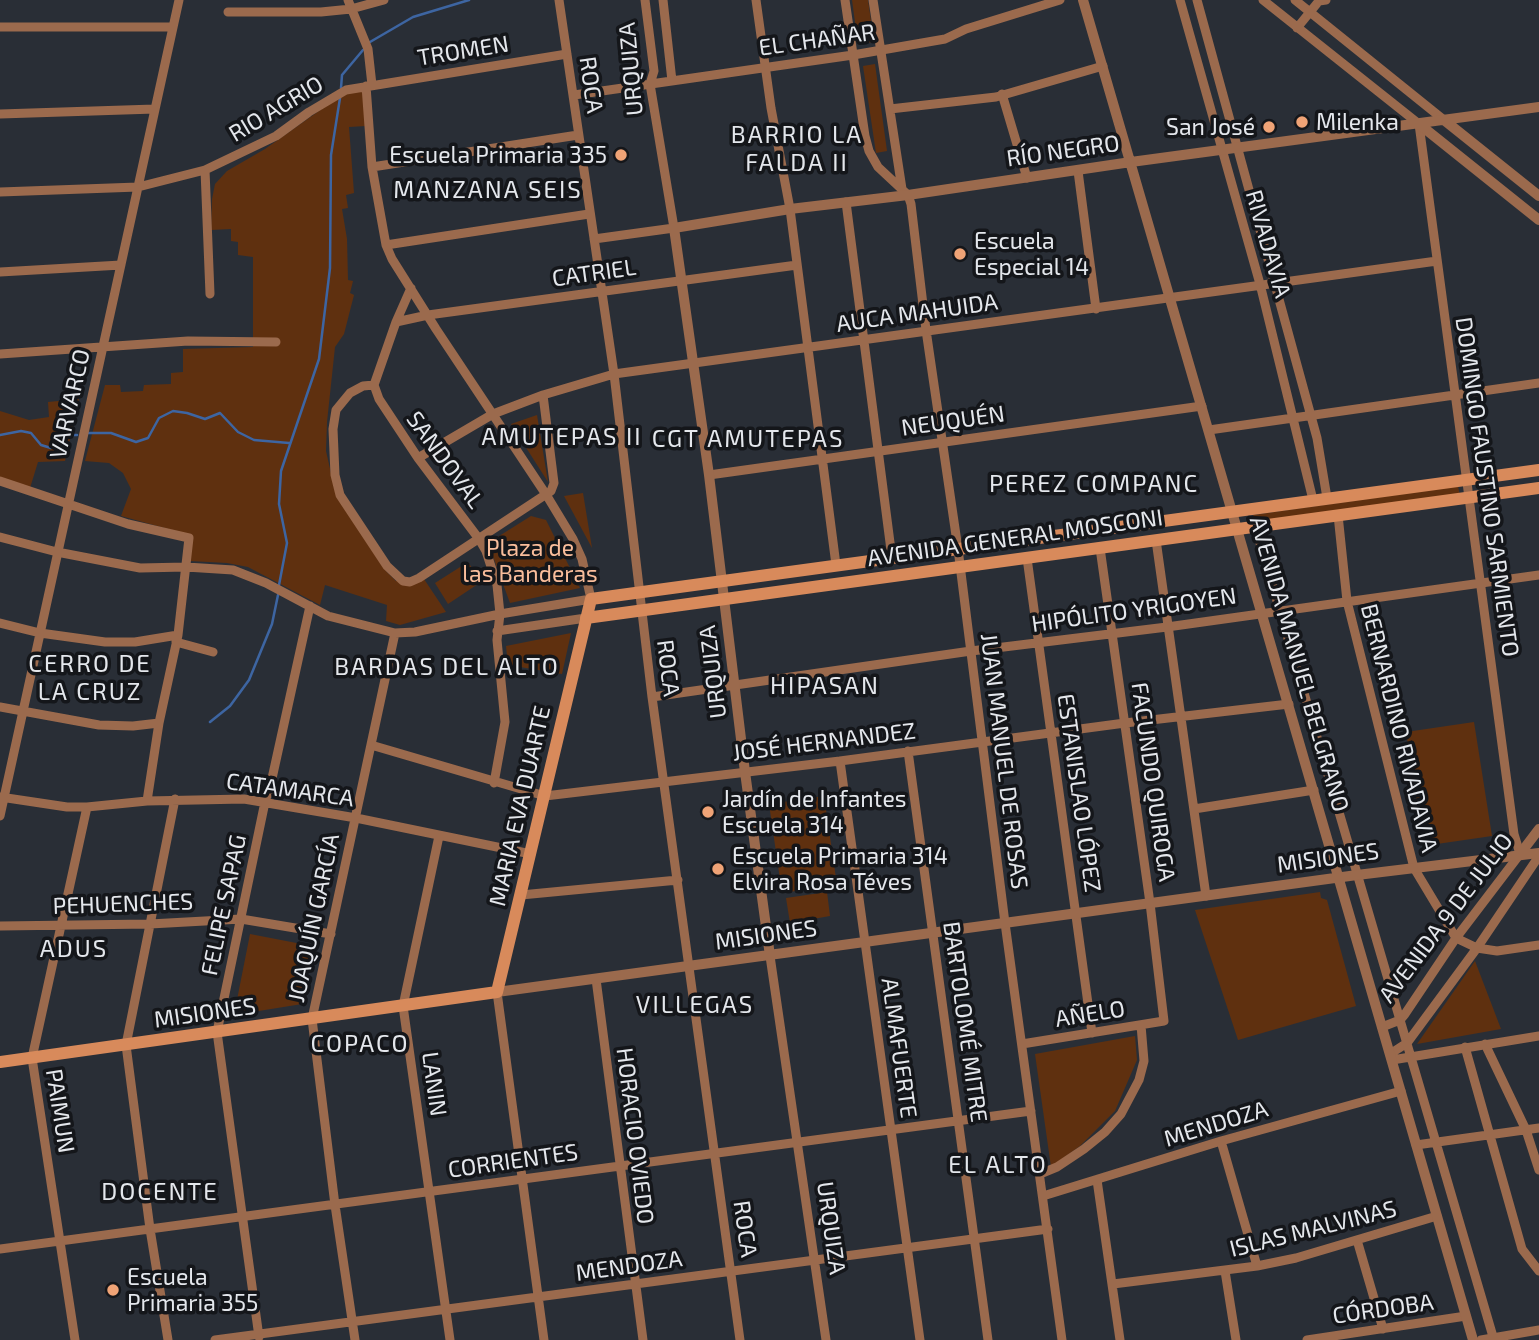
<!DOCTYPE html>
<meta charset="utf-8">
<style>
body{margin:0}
canvas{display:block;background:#292e36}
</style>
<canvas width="1539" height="1340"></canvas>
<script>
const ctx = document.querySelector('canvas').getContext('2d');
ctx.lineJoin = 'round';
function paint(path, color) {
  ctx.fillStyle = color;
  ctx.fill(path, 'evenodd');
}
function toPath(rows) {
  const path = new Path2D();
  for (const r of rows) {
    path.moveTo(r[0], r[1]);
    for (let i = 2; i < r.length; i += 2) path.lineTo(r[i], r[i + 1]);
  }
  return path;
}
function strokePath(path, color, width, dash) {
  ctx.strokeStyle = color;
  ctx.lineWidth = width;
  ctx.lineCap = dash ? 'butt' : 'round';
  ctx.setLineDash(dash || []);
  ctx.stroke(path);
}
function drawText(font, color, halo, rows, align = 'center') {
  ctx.font = font + ' "Exo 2",sans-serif';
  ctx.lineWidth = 7;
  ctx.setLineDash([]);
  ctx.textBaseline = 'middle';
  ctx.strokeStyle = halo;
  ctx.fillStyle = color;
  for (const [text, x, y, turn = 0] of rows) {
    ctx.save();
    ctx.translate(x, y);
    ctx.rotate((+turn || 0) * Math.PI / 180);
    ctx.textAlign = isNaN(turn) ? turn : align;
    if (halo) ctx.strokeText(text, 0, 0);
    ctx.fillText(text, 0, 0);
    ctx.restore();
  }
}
paint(toPath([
 [852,0,868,0,874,42,858,44],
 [875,64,887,151,876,153,863,66],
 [363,88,366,126,349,127,354,193,346,195,348,208,342,209,347,239,348,280,353,281,350,293,354,295,344,334,335,347,327,422,326,451,335,491,386,571,396,581,424,579,446,612,400,625,386,621,387,605,325,585,320,605,248,567,227,563,190,561,190,535,121,516,131,489,123,473,109,463,85,461,105,385,120,385,121,392,143,391,144,385,171,384,171,373,183,372,183,349,253,347,253,257,238,255,238,242,231,241,231,229,211,230,212,199,215,184,227,171,265,149,326,106,345,94],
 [79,399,65,461,38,462,30,488,0,480,0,411,29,420,49,417,48,402],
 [537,415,548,482,511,424],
 [1458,486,1460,496,1259,523,1253,515],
 [583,493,592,548,564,496],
 [531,516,546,520,580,588,510,603,488,543],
 [468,562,481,582,448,604,435,583],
 [571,633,562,674,508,665,506,646],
 [1474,722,1492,836,1423,846,1406,732],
 [824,796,837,885,782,893,769,804],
 [827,892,830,916,790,923,786,898],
 [1320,892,1321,898,1327,900,1356,1006,1238,1040,1195,910],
 [250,934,312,946,302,1004,234,1015],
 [1475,961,1501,1029,1417,1044],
 [1135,1036,1137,1060,1115,1111,1080,1146,1051,1167,1035,1054]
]), '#5f300f');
strokePath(toPath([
 [370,42,413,17,469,0],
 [341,88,342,75,363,50],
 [88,433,111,433,136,442,148,438,159,418,173,411,187,413,205,419,220,413,238,432,254,440,289,443],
 [0,435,21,431,31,433,41,445,51,448,71,435,77,435],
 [279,585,287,543,279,504,281,471,319,359,330,268,331,155,340,98],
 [210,722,230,706,249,680,272,624,278,595]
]), '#3d65a2', 2.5);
strokePath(toPath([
 [348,0,368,49,372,85],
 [559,0,614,374,652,697,740,1340],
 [663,0,672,81],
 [756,0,771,108,790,209,836,565],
 [845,0,865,136,869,151,878,167,908,195,911,204,926,330,958,549,1005,923,1062,1340],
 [873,0,902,189],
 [1180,0,1260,284,1313,500],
 [1197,0,1317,438,1327,498],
 [1263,0,1419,124,1514,834,1520,854,1456,938,1405,1014,1400,1020,1382,1027],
 [1295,0,1444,120],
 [228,12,321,12,351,9,384,0],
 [0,27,173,27],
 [1297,28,1319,1,1326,0],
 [1002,94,1027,178],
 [574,95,853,55,945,39,966,29,1060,0],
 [890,109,996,97,1103,66],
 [0,114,155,109],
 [372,167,578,135],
 [205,170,210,294],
 [1078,171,1096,309],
 [0,192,138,187,205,170,276,136,309,112,346,90,567,54],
 [846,202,892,558],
 [594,239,674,228,650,84,654,71,645,0],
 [386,245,589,214],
 [0,272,121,265],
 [411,288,396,322,374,385,379,399,418,458,479,539,486,551,497,585,500,614,497,640,505,722,494,783],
 [396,322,428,315,797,265],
 [0,354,188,341,276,342],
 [374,385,363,386,350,393,336,410,333,429,335,475,340,495,387,566,403,581,410,582,419,578,551,491,554,483,543,395],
 [1209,430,1539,383],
 [418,458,493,414,543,395,614,374,1437,261],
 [709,475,1202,406],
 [0,481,128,524,189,538,178,635,159,723,147,801],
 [1338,515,1347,601,1414,868,1456,938,1477,948,1497,951,1539,945],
 [1255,526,1494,1340],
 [0,537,57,552,140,568,186,567,233,570,266,583,328,616,395,633,415,632,500,614,591,599,582,559,573,539,547,496,436,329,392,259,386,245,372,167,366,86],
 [1156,540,1206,896],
 [1027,558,1092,1033],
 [0,623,40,633,105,642,135,642,178,635],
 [497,631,586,618],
 [176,642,213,652],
 [652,697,971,651,1167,627,1539,575],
 [0,707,99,725,133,726,159,723],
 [371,745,545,796,840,761,1125,723,1289,704],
 [908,751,988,1340],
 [840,761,920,1340],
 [0,797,67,807,87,807,147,801,244,799,356,818,531,854],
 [1194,809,1314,790],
 [0,816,179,0],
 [439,836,403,1006,450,1340],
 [521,895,678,880],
 [0,926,150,924,241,919,331,934],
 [770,956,826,1340],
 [596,979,643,1340],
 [497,992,544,1340],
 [1022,1044,1164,1021,1150,903,1100,548],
 [1485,1044,1526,1130,1539,1170],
 [1465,1047,1522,1249,1539,1271],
 [1390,1054,1407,1043,1477,948,1539,856],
 [1392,1060,1539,1036],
 [1221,1141,1257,1266],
 [1416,1145,1539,1128],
 [1040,1174,1057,1167,1084,1149,1105,1132,1121,1114,1139,1080,1144,1061,1141,1025],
 [1097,1180,1120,1340],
 [1043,1196,1221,1141,1401,1091],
 [1357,1240,1383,1329],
 [0,1249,1031,1111],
 [1225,1271,1236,1340],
 [1113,1284,1257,1266,1296,1258,1437,1216],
 [259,1337,217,1032,265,802,271,783,310,606],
 [75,1340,32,1058,87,807],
 [168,1340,150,1229,126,1045,175,799],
 [215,1340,1048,1229],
 [355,1340,335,1205,312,1019,395,633],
 [1307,1340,1466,1316],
 [1481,1340,1539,1330]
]), '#9b6a4d', 9);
strokePath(toPath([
 [1083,0,1473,1340],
 [1444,120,1539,196],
 [1419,124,1539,220],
 [1520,854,1539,829],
 [770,956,745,772,709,475,674,228,790,209,908,195,1131,162,1539,107],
 [497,992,1357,875,1539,853]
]), '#9b6a4d', 10);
strokePath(toPath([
 [586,618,1539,488],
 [0,1062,497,992,591,599,1539,470]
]), '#d88a5b', 12);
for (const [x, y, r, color] of [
 [1302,122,7,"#efa376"],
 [1269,127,7,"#efa376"],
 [621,155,7,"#efa376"],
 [960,254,7,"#efa376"],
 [708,812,7,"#efa376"],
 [718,869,7,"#efa376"],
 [113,1290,7,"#efa376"]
]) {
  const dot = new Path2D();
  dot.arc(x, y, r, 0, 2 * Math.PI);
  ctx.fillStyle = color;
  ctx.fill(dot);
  strokePath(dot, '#14161a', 2.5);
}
drawText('23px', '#e4e7ec', '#14161a', [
 ["EL CHAÑAR",817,40,-8],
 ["TROMEN",463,51,-9],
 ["URQUIZA",631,69,-95],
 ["ROCA",591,85,82],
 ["RIO AGRIO",276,109,-31],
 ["RÍO NEGRO",1063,151,-8],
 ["RIVADAVIA",1268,244,74],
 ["CATRIEL",594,273,-8],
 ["AUCA MAHUIDA",917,313,-8],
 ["VARVARCO",70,404,-77],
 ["NEUQUÉN",953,421,-8],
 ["SANDOVAL",445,460,54],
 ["DOMINGO FAUSTINO SARMIENTO",1487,487,82],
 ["AVENIDA GENERAL MOSCONI",1015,538,-8],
 ["HIPÓLITO YRIGOYEN",1134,610,-8],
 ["AVENIDA MANUEL BELGRANO",1299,664,74],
 ["ROCA",668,668,83],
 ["URQUIZA",713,672,-97],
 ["BERNARDINO RIVADAVIA",1399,728,76],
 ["JOSÉ HERNANDEZ",824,742,-7],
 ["JUAN MANUEL DE ROSAS",1004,761,83],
 ["FACUNDO QUIROGA",1153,782,82],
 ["CATAMARCA",290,790,8],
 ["ESTANISLAO LÓPEZ",1079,793,82],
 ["MARIA EVA DUARTE",520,806,-77],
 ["MISIONES",1328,858,-8],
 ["PEHUENCHES",123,904,-2],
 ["FELIPE SAPAG",224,905,-78],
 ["JOAQUÍN GARCÍA",314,918,-78],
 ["AVENIDA 9 DE JULIO",1446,918,-53],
 ["MISIONES",766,935,-8],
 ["MISIONES",205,1013,-8],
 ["AÑELO",1090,1014,-9],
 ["BARTOLOMÉ MITRE",965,1022,82],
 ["ALMAFUERTE",899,1048,82],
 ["LANIN",434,1084,82],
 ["PAIMUN",60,1111,81],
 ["MENDOZA",1216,1124,-17],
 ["HORACIO OVIEDO",635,1136,83],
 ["CORRIENTES",513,1161,-8],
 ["URQUIZA",831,1228,82],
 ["ROCA",745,1229,82],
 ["ISLAS MALVINAS",1313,1229,-14],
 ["MENDOZA",629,1266,-8],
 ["CÓRDOBA",1383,1309,-8]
]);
drawText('23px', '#e4e7ec', '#14161a', [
 ["Milenka",1316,122],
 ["San José",1255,127,"right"],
 ["Escuela Primaria 335",607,155,"right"],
 ["Escuela",974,241],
 ["Especial 14",974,267],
 ["Jardín de Infantes",722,799],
 ["Escuela 314",722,825],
 ["Escuela Primaria 314",732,856],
 ["Elvira Rosa Téves",732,882],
 ["Escuela",127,1277],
 ["Primaria 355",127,1303]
], 'left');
drawText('23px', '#f9bd9b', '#14161a', [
 ["Plaza de",530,548],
 ["las Banderas",530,574]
]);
ctx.letterSpacing = '2px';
drawText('24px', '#e4e7ec', '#14161a', [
 ["BARRIO LA",797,135],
 ["FALDA II",797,163],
 ["MANZANA SEIS",488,190],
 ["AMUTEPAS II",562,437],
 ["CGT AMUTEPAS",748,439],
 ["PEREZ COMPANC",1094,484],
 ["CERRO DE",90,664],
 ["LA CRUZ",90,692],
 ["BARDAS DEL ALTO",447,667],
 ["HIPASAN",825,686],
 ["ADUS",74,949],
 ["VILLEGAS",695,1005],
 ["COPACO",360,1044],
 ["EL ALTO",998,1165],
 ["DOCENTE",160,1192]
]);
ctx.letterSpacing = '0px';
</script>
